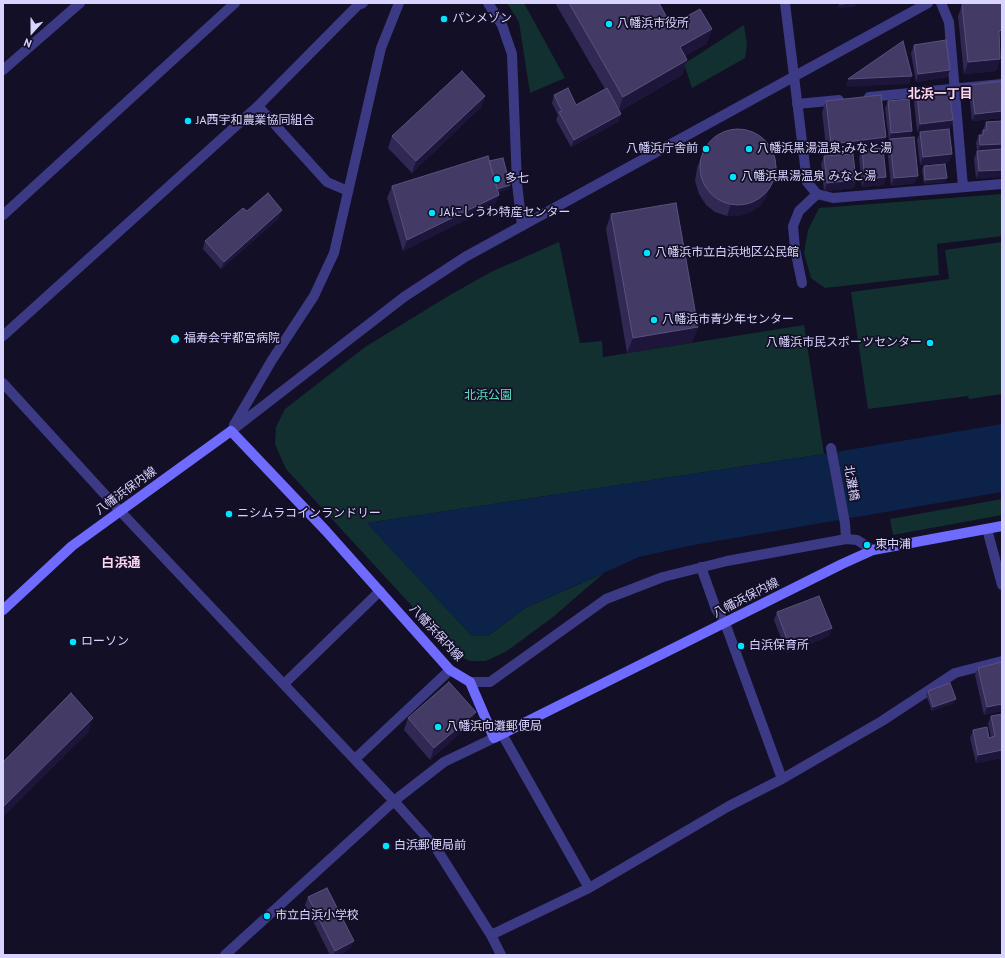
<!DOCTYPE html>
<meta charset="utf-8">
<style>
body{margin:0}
#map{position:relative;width:1005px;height:958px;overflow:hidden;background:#130f26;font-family:"PT Sans",sans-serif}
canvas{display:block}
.frame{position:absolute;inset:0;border:4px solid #d9d4ff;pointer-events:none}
.north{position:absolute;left:12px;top:12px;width:40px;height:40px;-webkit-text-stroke:3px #130f26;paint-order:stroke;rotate:201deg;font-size:11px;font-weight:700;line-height:16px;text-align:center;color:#d9d4ff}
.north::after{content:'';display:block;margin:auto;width:14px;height:18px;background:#d9d4ff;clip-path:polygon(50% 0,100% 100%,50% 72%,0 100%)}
</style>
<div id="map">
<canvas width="1005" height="958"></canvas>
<div class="frame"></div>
<div class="north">N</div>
</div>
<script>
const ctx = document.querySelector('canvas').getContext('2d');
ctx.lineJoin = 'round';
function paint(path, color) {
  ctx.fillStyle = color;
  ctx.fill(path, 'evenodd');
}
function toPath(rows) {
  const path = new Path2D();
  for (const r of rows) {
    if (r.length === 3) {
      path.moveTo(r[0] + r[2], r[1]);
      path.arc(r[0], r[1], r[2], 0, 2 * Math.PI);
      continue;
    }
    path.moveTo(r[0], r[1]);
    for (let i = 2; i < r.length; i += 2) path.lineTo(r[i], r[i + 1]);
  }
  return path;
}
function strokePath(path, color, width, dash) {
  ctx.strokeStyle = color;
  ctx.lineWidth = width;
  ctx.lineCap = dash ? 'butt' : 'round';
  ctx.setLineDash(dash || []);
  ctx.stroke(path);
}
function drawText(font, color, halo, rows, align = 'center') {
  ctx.font = font + ' "PT Sans","Noto Sans JP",sans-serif';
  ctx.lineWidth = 3.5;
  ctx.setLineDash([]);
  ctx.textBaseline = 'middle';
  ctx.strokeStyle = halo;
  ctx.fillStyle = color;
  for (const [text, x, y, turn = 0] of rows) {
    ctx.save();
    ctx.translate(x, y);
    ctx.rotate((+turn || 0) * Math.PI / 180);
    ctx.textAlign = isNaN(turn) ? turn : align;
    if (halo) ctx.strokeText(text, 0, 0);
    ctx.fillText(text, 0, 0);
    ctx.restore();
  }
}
paint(toPath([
 [507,3,524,3,565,78,530,93,519,22],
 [744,25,747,45,745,58,692,88,684,64],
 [1002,194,1002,236,937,244,939,275,825,288,811,278,804,253,808,230,819,208],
 [559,242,580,343,602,341,603,357,804,325,824,454,367,523,472,636,488,636,525,608,604,573,553,617,507,651,486,661,470,661,457,655,286,469,275,444,276,427,285,409,365,347,450,295,491,272],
 [1002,242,1002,394,969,399,968,396,868,409,851,292,949,279,945,250],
 [1002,499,1002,515,893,535,890,519]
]), '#12302f');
paint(toPath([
 [1002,424,1002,492,688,546,639,557,525,608,488,636,472,636,367,523,824,454]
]), '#0c2248');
strokePath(toPath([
 [802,283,795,249,793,226,799,211,817,194]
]), '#3d3a85', 10);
strokePath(toPath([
 [488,3,502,25,512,54,517,184,522,226],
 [941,3,949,22,963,187],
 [3,70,80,3],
 [794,76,807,182,817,194,833,198,1002,184],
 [869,97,1002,84],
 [797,104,839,100],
 [258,106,327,182,348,191],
 [3,215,235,3],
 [3,336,258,106,358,5,363,3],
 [3,383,120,511,394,801,436,848,491,935,501,955],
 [831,448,845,523,846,539],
 [987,529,1002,585],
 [701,567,716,609,725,623,782,779],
 [470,682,490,682,606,599,663,577,727,561,846,539,857,540,873,550],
 [284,684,380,591],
 [502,734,589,888],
 [355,759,450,670],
 [491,935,589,888,729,806,782,779,882,721,955,673,1002,661],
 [225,955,394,801,444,762,494,738]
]), '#3d3a85', 10);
strokePath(toPath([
 [785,3,794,76],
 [234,425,272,360,314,296,334,253,381,48,399,3],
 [231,431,404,297,465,257,928,3]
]), '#3d3a85', 10);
strokePath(toPath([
 [3,610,72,546,231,431,326,531,450,670,470,682,494,738,842,564,873,550,1002,526]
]), '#6f6bff', 10);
paint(toPath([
 [555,3,659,3,671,25,712,29,706,44,685,56,687,60,682,75,620,111,621,114,618,122,571,147,556,120,558,115,552,103,554,95,576,105,605,89],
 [1002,3,1002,36,999,39,1000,59,996,71,964,74,958,16,962,5],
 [1002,42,1002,71,1001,71],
 [914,45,950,70,947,77,916,82,911,53],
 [1002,81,1002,118,972,121,969,92,971,85],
 [917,94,953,120,950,128,917,132,914,102],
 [485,96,481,107,412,173,388,148,392,136],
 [826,101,882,148,886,177,883,185,862,187,859,158,861,151,827,155,822,112],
 [888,101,912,131,910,137,915,183,891,186,887,147,889,141,885,108],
 [1002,121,976,179,974,159,977,151,976,143,979,135,981,135,986,122],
 [920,132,952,154,949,162,920,165,917,140],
 [824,156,856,180,854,188,824,191,821,164],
 [701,157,767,196,760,206,750,212,739,216,727,216,715,212,706,205,699,194,695,181,697,168],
 [489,161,510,185,509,189,498,192,499,195,494,206,403,251,387,198,392,186],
 [924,166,945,182,924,184,922,170],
 [247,211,279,218,221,269,203,249,205,241],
 [611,214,698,327,692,342,627,353,606,229],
 [777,612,832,628,829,636,787,653,774,620],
 [1002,662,1002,711,984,715,975,675,978,668],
 [928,691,954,703,932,711,926,695],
 [1002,714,1002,758,976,763,970,738,973,730,989,738,991,737,988,724,991,716],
 [408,718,471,723,430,760,404,730],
 [308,897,351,948,339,955,330,955,305,905]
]), '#312854');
paint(toPath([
 [856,3,855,7,837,8,839,4],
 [712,29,706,44,674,62,680,47],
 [1002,29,1002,36,995,43,999,32],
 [1000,59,996,71,964,74,968,62],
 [687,60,682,75,618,112,623,97],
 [950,70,947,77,916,82,918,74],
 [912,76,909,84,845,87,848,79],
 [485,96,481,107,412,173,416,161],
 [1002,111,1002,118,972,121,975,114],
 [621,114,618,122,571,147,574,140],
 [953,120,950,128,917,132,920,124],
 [912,131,910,139,890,139,889,141,891,133],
 [886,137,882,149,827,155,831,144],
 [1002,144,1002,151,977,153,980,145],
 [952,154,949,162,920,165,923,157],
 [1002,170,1002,177,976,179,979,171],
 [918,176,915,183,891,186,894,178],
 [886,177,883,185,862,187,865,179],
 [947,178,945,182,924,184,925,180],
 [856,180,854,188,824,191,827,183],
 [510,185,509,189,495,193,496,189],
 [771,185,767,196,760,206,750,212,739,216,727,216,731,204],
 [499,195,494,206,403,251,407,240],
 [282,210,279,218,221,269,224,262],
 [698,327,692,342,627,353,633,338],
 [832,628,829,636,787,653,789,645],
 [956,699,954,703,932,711,933,707],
 [1002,704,1002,711,984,715,987,707],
 [476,712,471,723,430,760,434,748],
 [93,718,88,733,3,817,3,807],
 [1002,750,1002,758,976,763,978,755],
 [354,941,351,948,339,955,333,955,335,951]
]), '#1d163a');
const building = toPath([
 [569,3,659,3,671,25,700,9,712,29,680,47,687,60,623,97,569,3],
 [839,3,854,3,839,4,839,3],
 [964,3,1002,3,1002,29,999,32,1000,59,968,62,962,5,964,3],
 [946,40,950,70,918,74,914,45,946,40],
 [903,41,912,76,848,79,903,41],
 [462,71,485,96,416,161,392,136,462,71],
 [1002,81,1002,111,975,114,971,85,1002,81],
 [568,88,576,105,607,88,621,114,574,140,559,112,562,111,554,95,568,88],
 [949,90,953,120,920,124,917,94,949,90],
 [881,95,886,137,831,144,826,101,881,95],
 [909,99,912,131,891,133,888,101,909,99],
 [1002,121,1002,144,980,145,979,135,983,135,983,130,987,130,986,122,1002,121],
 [949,129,952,154,923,157,920,132,949,129],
 [738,167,38],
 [914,137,918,176,894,178,890,139,914,137],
 [883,148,886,177,865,179,862,150,883,148],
 [1002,149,1002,170,979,171,977,151,1002,149],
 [853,154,856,180,827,183,824,156,853,154],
 [488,156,499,195,407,240,392,186,488,156],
 [503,158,510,185,497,189,489,161,503,158],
 [945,164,947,178,925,180,924,166,945,164],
 [268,193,282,210,224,262,205,241,243,208,247,211,268,193],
 [676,203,698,327,633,338,611,214,676,203],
 [819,596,832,628,789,645,777,612,819,596],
 [1002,662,1002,704,987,707,978,668,1002,662],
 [449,682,476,712,434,748,408,718,449,682],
 [950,683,956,699,933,707,928,691,950,683],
 [71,693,93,718,3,807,3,762,71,693],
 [1002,714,1002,750,978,755,973,730,987,727,989,738,995,736,991,716,1002,714],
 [327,888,354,941,335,951,308,897,327,888]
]);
paint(building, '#433a66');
strokePath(building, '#5a527e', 1);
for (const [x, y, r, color] of [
 [444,19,4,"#00e5ff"],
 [609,24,4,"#00e5ff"],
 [188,121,4,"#00e5ff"],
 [706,149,4,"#00e5ff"],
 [749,149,4,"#00e5ff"],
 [733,177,4,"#00e5ff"],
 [497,179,4,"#00e5ff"],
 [432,213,4,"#00e5ff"],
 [647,253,4,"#00e5ff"],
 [654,320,4,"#00e5ff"],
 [175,339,5,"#00e5ff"],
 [930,343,4,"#00e5ff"],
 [229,514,4,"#00e5ff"],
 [867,545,4,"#00e5ff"],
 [73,642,4,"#00e5ff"],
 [741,646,4,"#00e5ff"],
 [438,727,4,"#00e5ff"],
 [386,846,4,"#00e5ff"],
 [267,916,4,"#00e5ff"]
]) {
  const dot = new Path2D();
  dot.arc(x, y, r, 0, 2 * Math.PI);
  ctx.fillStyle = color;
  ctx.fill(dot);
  strokePath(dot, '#130f26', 1.5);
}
drawText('12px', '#d9d4ff', '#130f26', [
 ["パンメゾン",452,19],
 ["八幡浜市役所",617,24],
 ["JA西宇和農業協同組合",196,121],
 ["八幡浜庁舎前",698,149,"right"],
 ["八幡浜黒湯温泉;みなと湯",757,149],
 ["八幡浜黒湯温泉 みなと湯",741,177],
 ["多七",505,179],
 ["JAにしうわ特産センター",440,213],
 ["八幡浜市立白浜地区公民館",655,253],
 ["八幡浜市青少年センター",662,320],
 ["福寿会宇都宮病院",184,339],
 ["八幡浜市民スポーツセンター",922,343,"right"],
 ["ニシムラコインランドリー",237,514],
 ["東中浦",875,545],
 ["ローソン",81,642],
 ["白浜保育所",749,646],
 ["八幡浜向灘郵便局",446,727],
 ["白浜郵便局前",394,846],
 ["市立白浜小学校",275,916]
], 'left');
drawText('12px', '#5fe0c0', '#130f26', [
 ["北浜公園",488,396]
]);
drawText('12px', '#d9d4ff', '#130f26', [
 ["北灘橋",851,483,80],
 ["八幡浜保内線",126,491,-36],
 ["八幡浜保内線",746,598,-27],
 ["八幡浜保内線",436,633,47]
]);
drawText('bold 13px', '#ffd6f0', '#130f26', [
 ["北浜一丁目",940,94],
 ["白浜通",121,563]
]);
</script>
